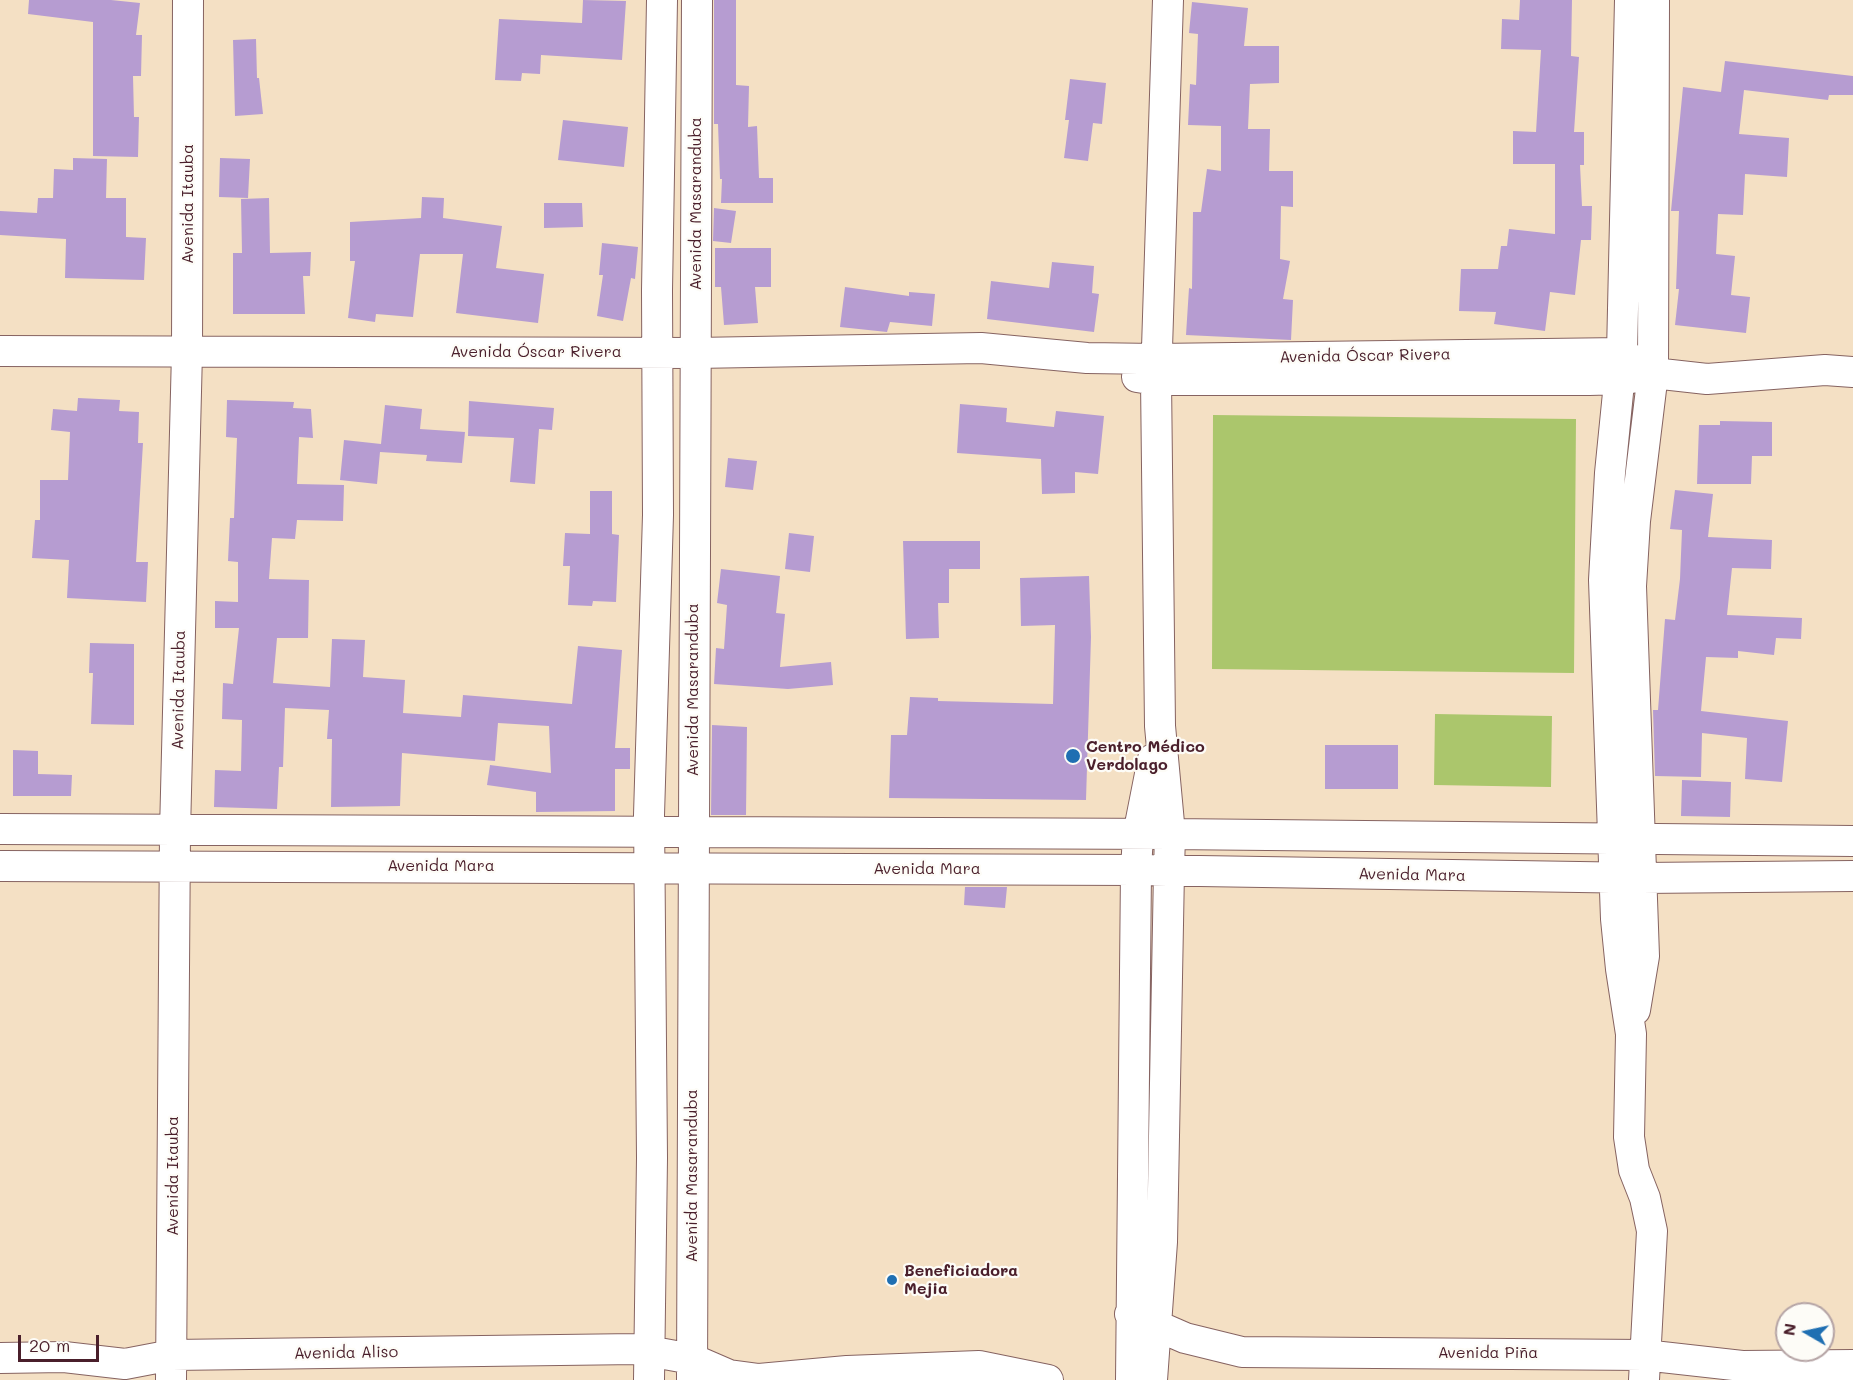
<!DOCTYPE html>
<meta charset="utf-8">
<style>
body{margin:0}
#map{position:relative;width:1853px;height:1380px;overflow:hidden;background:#f4e0c4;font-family:Mali,sans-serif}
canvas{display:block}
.north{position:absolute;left:1775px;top:1302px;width:60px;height:60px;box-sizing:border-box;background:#fdfcf7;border:2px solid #b5a4a5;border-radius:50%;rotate:279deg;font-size:16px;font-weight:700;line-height:24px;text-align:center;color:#4a1f2b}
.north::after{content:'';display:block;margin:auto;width:21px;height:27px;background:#1f6fb2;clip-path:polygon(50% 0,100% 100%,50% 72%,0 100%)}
.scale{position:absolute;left:18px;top:1335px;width:81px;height:27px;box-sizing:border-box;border:3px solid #4a1f2b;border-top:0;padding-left:8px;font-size:18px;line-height:21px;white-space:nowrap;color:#4a1f2b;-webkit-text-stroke:4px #fdfcf7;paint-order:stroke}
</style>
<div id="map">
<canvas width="1853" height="1380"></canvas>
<div class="north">N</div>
<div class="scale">20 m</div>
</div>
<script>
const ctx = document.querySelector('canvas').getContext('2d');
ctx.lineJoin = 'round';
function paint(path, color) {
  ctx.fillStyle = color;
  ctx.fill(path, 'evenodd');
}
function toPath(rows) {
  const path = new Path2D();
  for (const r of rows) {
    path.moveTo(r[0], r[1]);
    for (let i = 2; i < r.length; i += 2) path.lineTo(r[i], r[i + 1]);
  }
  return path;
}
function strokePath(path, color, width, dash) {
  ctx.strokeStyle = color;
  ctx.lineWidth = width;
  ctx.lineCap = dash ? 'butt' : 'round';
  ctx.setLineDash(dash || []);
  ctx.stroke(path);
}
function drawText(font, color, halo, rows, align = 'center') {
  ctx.font = font + ' Mali,sans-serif';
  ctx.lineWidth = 4.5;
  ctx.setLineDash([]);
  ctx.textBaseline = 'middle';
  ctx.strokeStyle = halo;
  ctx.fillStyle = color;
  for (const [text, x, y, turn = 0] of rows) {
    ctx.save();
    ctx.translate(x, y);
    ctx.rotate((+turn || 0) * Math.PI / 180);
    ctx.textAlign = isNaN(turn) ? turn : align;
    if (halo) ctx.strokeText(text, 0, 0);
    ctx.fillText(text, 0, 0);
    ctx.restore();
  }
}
paint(toPath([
 [1213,415,1576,419,1574,673,1212,669],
 [1435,714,1552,716,1551,787,1434,785]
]), '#abc66c');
paint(toPath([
 [29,0,111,0,140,3,136,35,142,35,141,76,133,76,134,117,139,117,138,157,93,156,93,22,28,14],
 [583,0,626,1,622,60,541,55,540,74,522,73,521,81,495,80,499,19,582,23],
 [714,0,736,0,736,85,749,86,748,127,757,126,759,178,773,178,773,203,721,203,722,179,720,179,718,124,714,124],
 [1520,0,1572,0,1571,56,1579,57,1574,132,1584,132,1584,165,1580,165,1582,206,1592,206,1591,240,1581,240,1575,295,1550,292,1545,331,1494,324,1496,312,1459,311,1461,269,1498,269,1501,246,1507,246,1509,229,1555,234,1555,164,1513,164,1513,131,1536,132,1541,50,1501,49,1502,19,1519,20],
 [1192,2,1248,8,1244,46,1279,46,1279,83,1250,84,1248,129,1270,129,1269,171,1293,171,1293,207,1281,206,1280,259,1290,261,1283,299,1293,300,1291,340,1186,335,1189,288,1192,289,1193,212,1201,212,1207,169,1221,171,1221,126,1188,125,1190,84,1196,85,1198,34,1189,33],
 [256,39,257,78,259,78,263,114,235,116,233,40],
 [1725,61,1853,76,1853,95,1829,95,1828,100,1744,90,1739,134,1789,138,1787,177,1745,174,1743,215,1718,214,1716,254,1735,256,1731,295,1750,297,1746,333,1675,325,1679,289,1676,289,1679,211,1671,211,1683,87,1721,92],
 [1070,79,1106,83,1102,124,1093,123,1088,161,1064,158,1069,120,1065,120],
 [563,120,628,127,624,167,558,160],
 [73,158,107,159,106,198,126,198,126,237,146,238,144,280,65,278,66,239,0,235,0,211,37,213,38,198,53,198,54,169,73,170],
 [220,158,250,159,248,198,219,197],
 [422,197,444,198,443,218,502,226,496,268,544,274,538,323,456,313,463,254,420,254,413,317,376,314,375,322,348,318,355,261,350,261,350,222,421,218],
 [269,198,270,253,311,252,310,276,303,276,305,314,233,314,233,253,242,253,241,199],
 [544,203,582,203,583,227,544,228],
 [714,208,736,211,731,243,713,241],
 [602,243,638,247,635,279,631,278,623,321,597,316,603,275,599,275],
 [715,248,771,248,771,287,755,287,758,323,724,325,721,287,715,287],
 [1052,262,1094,266,1092,293,1099,294,1094,332,987,319,991,281,1049,288],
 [845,287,909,296,909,292,935,294,932,326,890,322,887,332,840,327],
 [78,398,120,400,119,411,139,412,138,443,143,443,136,562,148,562,146,602,67,598,69,560,32,558,35,520,40,520,40,480,68,480,70,432,51,430,53,409,77,411],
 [227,400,294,402,293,408,311,409,313,438,299,437,297,484,344,485,343,521,297,520,295,539,272,538,269,579,309,580,308,638,277,638,273,683,330,687,332,639,365,640,363,677,405,680,403,713,461,717,463,695,572,704,578,646,622,650,615,748,630,748,630,769,615,769,615,811,536,812,536,792,487,785,490,765,551,773,549,726,498,723,495,761,402,753,400,806,331,807,332,739,327,739,329,710,285,708,283,767,279,767,277,809,214,807,215,770,241,771,242,720,222,719,223,683,233,684,239,628,215,628,215,601,238,602,238,562,228,561,230,518,234,518,237,438,226,437],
 [469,401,554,408,552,430,539,429,535,484,510,482,514,438,468,436],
 [960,404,1007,408,1006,422,1054,427,1056,411,1104,416,1098,474,1075,472,1075,493,1042,494,1041,459,957,453],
 [385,405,422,409,420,429,465,432,462,463,426,461,427,455,380,452,377,484,340,480,344,440,381,444],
 [1720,421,1772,422,1772,456,1752,456,1751,484,1697,484,1699,425,1720,425],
 [728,458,757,461,753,490,725,487],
 [1675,490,1713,494,1708,537,1772,540,1771,569,1732,568,1727,615,1802,618,1801,639,1776,638,1774,655,1738,651,1738,658,1706,657,1701,711,1788,721,1782,782,1745,779,1747,738,1702,733,1701,777,1655,776,1653,710,1658,710,1665,619,1675,620,1680,579,1682,530,1670,529],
 [590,491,612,491,612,534,619,535,616,602,593,601,592,606,568,605,570,566,563,566,565,533,590,534],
 [789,533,814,536,810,572,785,569],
 [903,541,980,541,980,569,949,569,949,603,938,603,939,638,906,639],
 [721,569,780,576,776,613,785,614,780,667,831,662,833,685,788,689,714,684,716,648,724,649,727,605,717,603],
 [1089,576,1091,637,1086,800,889,798,891,735,907,735,910,697,938,698,938,701,1053,704,1055,625,1021,626,1020,578],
 [90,643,134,644,134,725,91,724,93,673,89,673],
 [712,725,747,727,746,815,711,815],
 [1325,745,1398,745,1398,789,1325,789],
 [13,750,38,751,38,774,72,775,71,796,13,796],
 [1682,780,1731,782,1730,817,1681,816],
 [965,887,1007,887,1005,908,964,905]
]), '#b69cd1');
const street = toPath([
 [1630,0,1622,353,1610,473,1604,580,1616,919,1621,969,1631,1034,1629,1137,1634,1170,1645,1198,1652,1231,1644,1380],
 [0,351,695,353,981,348,1087,358,1156,359,1622,353,1653,373],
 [1137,377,1156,380,1589,380,1627,379,1653,373,1707,379,1825,370,1853,372],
 [0,829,1170,834,1853,841],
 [0,866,1136,870,1642,878,1853,876],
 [1635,1010,1644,956,1631,586,1635,521,1653,373,1654,0],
 [1130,1314,1185,1338,1242,1352,1644,1355,1742,1366,1853,1365],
 [0,1358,64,1357,125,1364,172,1355,637,1349,692,1359,729,1375,759,1379,847,1371,979,1366,1048,1380],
 [171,1380,175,832,187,352,188,0],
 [649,1380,652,1158,649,815,658,515,657,290,662,0],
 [692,1380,697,0],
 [1131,1380,1136,870,1138,835,1153,759],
 [1152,1380,1162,1242,1169,871,1170,834,1160,726,1156,380,1168,0]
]);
strokePath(street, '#866361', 32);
strokePath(street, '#fff', 30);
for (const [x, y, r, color] of [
 [1073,756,8,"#1f6fb2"],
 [892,1280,6,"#1f6fb2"]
]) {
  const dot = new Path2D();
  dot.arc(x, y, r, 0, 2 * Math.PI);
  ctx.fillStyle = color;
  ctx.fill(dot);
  strokePath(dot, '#fdfcf7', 2);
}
drawText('16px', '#4a1f2b', '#fdfcf7', [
 ["Avenida Itauba",188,204,-90],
 ["Avenida Masaranduba",696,204,-90],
 ["Avenida Óscar Rivera",536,352],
 ["Avenida Óscar Rivera",1365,356,-1],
 ["Avenida Itauba",179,690,-89],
 ["Avenida Masaranduba",693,690,-90],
 ["Avenida Mara",441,866],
 ["Avenida Mara",927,869],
 ["Avenida Mara",1412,875,1],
 ["Avenida Itauba",173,1176,-90],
 ["Avenida Masaranduba",692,1176,-90],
 ["Avenida Aliso",346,1353,-1],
 ["Avenida Piña",1488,1353]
]);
drawText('bold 16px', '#4a1f2b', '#fdfcf7', [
 ["Centro Médico",1086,747],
 ["Verdolago",1086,765],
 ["Beneficiadora",904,1271],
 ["Mejia",904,1289]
], 'left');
</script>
